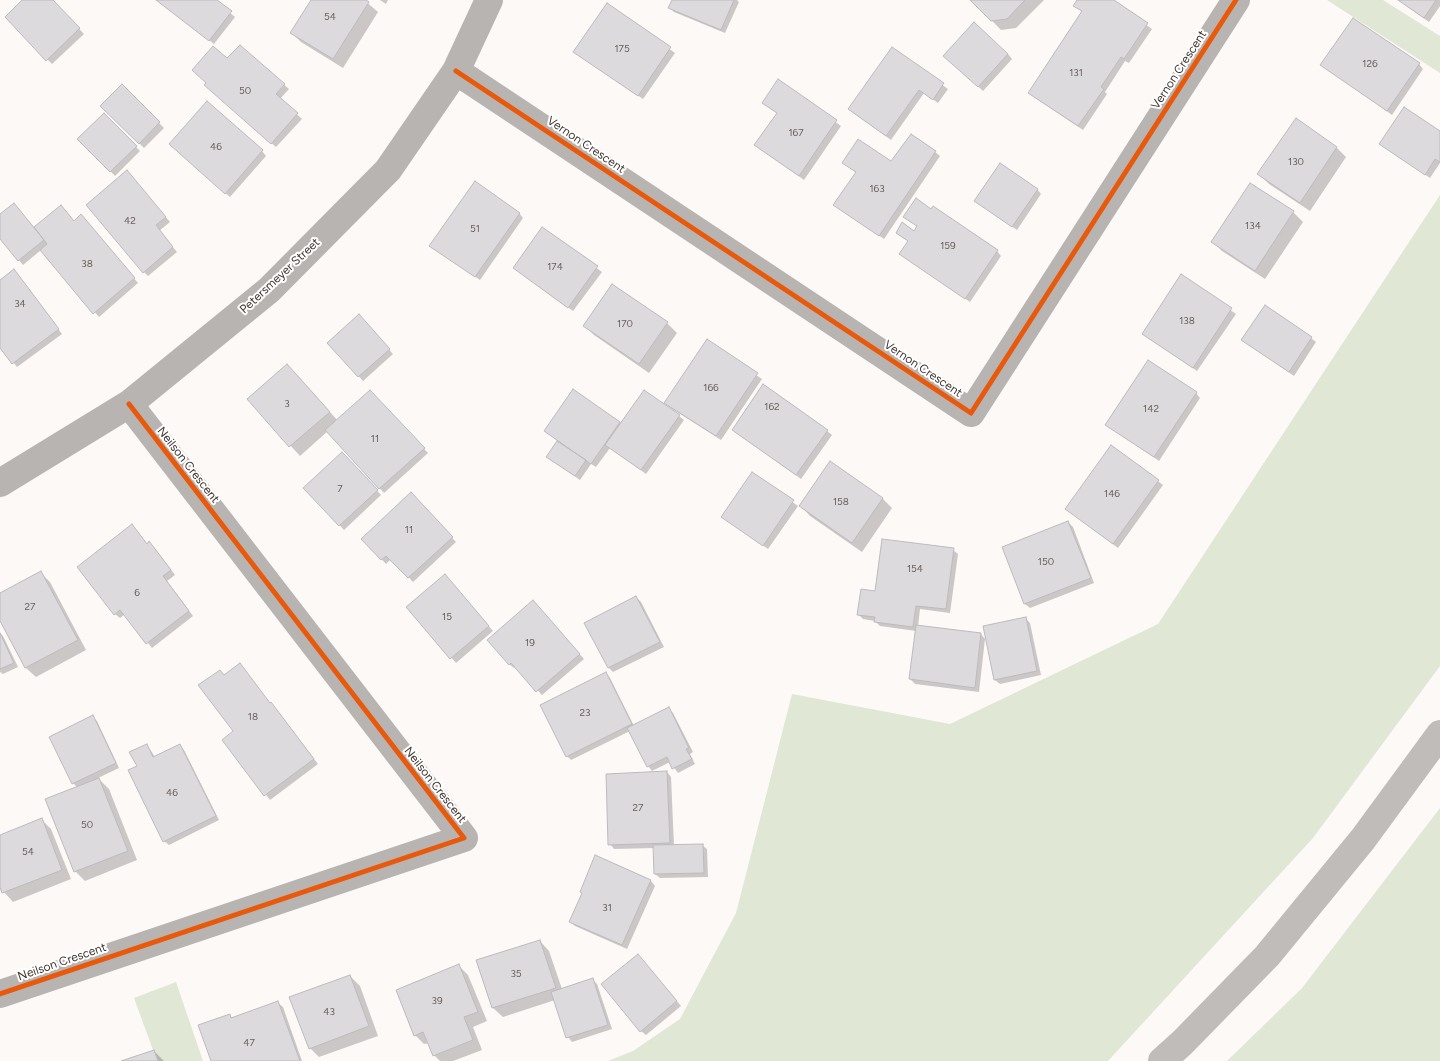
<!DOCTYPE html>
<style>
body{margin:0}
canvas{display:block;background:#fcf9f7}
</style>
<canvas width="1440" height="1061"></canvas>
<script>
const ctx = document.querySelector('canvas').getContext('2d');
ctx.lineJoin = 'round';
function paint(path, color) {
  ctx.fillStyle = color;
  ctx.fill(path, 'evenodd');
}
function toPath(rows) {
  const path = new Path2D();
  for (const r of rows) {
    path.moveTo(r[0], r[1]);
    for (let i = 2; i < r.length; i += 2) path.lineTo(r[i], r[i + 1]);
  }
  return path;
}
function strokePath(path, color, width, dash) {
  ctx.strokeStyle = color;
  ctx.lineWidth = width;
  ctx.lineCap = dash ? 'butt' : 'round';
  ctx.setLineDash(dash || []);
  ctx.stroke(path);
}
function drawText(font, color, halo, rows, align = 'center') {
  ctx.font = font + ' Figtree,sans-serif';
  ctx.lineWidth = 4;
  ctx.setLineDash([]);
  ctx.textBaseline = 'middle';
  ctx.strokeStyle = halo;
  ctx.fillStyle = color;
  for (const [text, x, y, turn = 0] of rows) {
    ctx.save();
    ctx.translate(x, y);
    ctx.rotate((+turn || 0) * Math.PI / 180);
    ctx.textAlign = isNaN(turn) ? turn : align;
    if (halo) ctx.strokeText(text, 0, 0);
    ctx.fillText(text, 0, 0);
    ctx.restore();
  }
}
paint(toPath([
 [1327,0,1383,0,1440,36,1440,73],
 [1440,195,1440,666,1313,838,1108,1061,608,1061,633,1051,680,1019,736,913,792,694,950,724,1158,624],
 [1440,808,1440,1061,1227,1061,1302,988],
 [176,982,203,1061,157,1061,134,998]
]), '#e0e7d4');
paint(toPath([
 [24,0,52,0,84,34,52,64,6,17],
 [158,0,214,0,235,17,214,44],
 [312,0,364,0,378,12,343,68,301,42,292,33],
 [380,0,388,0,386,4],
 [673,0,737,0,739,2,725,33,674,12,670,8],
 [972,0,1044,0,1016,28,1001,30],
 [1079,0,1112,0,1152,29,1129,63,1125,61,1105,92,1107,94,1083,130,1034,97,1083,12,1075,5],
 [1398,0,1440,0,1440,6,1429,22],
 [607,5,675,53,643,99,580,56],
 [240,46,289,89,280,99,302,119,276,147,211,90,227,60],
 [892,49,948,89,938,103,924,93,891,140,854,113],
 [1008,54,1012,59,983,91,945,56],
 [1419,64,1423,69,1392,115,1322,65],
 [779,81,841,126,804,180,756,145,778,114,763,103],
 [122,86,164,128,144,148,102,106],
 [104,114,140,151,115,176,79,139],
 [1296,120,1337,148,1346,157,1310,211,1269,184,1259,174],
 [1440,133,1440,163,1430,178,1381,144],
 [175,148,262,151,266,156,230,197],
 [935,152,940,156,884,239,835,205,857,173,843,163,892,163],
 [131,176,170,222,159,231,177,252,148,276,144,272],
 [1037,189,1041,194,1017,230,975,201],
 [61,206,74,222,85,221,138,283,99,317,41,250,23,265,0,237,0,216,34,229],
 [1293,212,1303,222,1265,279,1222,251,1213,242],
 [519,213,523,218,480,280,436,250],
 [905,217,997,251,1001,256,970,302,901,254,909,242,902,237,915,232,918,227],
 [543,229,602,272,573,311,514,268],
 [18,275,62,334,17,367,0,346,0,281],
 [1181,276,1236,314,1197,371,1143,334],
 [364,321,393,354,363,381,329,343],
 [667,323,677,333,649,373,594,335,585,326],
 [1311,338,1316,342,1294,376,1243,340],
 [707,341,762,379,721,440,671,408,666,402],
 [297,375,338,421,370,392,428,453,384,493,328,431,300,456,248,399],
 [573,391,621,424,679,416,684,420,646,474,610,448,596,467,591,464,580,480,547,457,558,441,545,431],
 [1196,393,1200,398,1159,461,1107,425],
 [733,430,827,431,832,435,801,479],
 [1111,446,1163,485,1118,548,1066,509],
 [342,454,381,495,344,530,305,488],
 [831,463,883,499,892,508,862,552,810,516,801,506],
 [752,474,798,506,768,549,723,517],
 [411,494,456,542,413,582,391,559,386,564,363,539],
 [1068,522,1073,527,1094,583,1030,608,1025,604,1003,547],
 [147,545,154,547,175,575,167,581,193,616,152,648,125,614,120,618,115,614],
 [953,550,958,554,950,613,920,609,918,627,981,634,985,639,979,692,915,684,910,679,916,631,880,626,875,621,863,619,859,615,876,592],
 [41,573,50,582,86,650,36,677,26,668,0,619,0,594],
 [449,580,493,631,456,663,408,608],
 [636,597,641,602,664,647,613,672,609,668,586,624],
 [538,607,584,659,542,695,516,667,514,668,509,664],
 [1025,618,1030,623,1041,675,1000,684,995,680],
 [0,633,3,636,18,667,3,674,0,672],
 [606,674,610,678,634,726,669,709,673,713,693,752,690,754,695,764,678,773,670,762,652,771,648,766,630,731,571,760,567,756],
 [224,676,271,703,318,764,270,800,224,740,235,732],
 [92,717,97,721,119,768,98,778,109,789,137,860,85,881,75,871,78,788,73,783],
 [147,745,155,757,179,745,184,750,219,820,169,845,164,841,138,767],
 [667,772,671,777,674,846,702,845,707,849,708,877,660,878,655,874,655,848,614,849,610,844],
 [42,820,51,829,71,879,13,902,4,892,0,883,0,837],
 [596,857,651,881,655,886,627,949,575,926,571,922,583,893],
 [540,941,549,951,562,989,592,979,597,984,612,1029,572,1042,568,1037,555,1000,503,1017,493,1008,478,961],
 [642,960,681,1006,646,1035,641,1031],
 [459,966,468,975,487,1021,473,1027,482,1050,453,1061,440,1061,434,1055,429,1043,424,1044,415,1035],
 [350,976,360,986,378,1036,319,1057,310,1048],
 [278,1003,283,1007,302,1061,212,1061,229,1015,233,1019],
 [154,1051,164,1061,125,1061]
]), '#0003');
const building = toPath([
 [22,0,53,0,80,28,46,61,5,17,22,0],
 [156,0,217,0,232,11,209,41,156,0],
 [311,0,366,0,369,2,333,59,290,33,311,0],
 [672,0,734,0,721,30,668,8,672,0],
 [970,0,1025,0,1007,19,991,21,970,0],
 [1077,0,1114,0,1148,23,1124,59,1121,57,1101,87,1104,89,1078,126,1028,93,1082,11,1073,6,1077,0],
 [1398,0,1436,0,1424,18,1398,0],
 [607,3,671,47,638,96,573,52,607,3],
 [1353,18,1420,63,1387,111,1320,65,1353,18],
 [974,22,1008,54,978,87,943,56,974,22],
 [240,45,285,84,276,94,298,113,271,144,204,85,206,83,192,70,213,46,227,58,240,45],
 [892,47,944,83,933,100,919,90,886,136,848,109,892,47],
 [778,79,837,120,799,176,754,145,777,113,762,103,778,79],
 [122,84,160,122,139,144,100,106,122,84],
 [207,101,263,150,225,194,169,144,207,101],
 [1404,107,1440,131,1440,162,1435,159,1425,175,1379,144,1404,107],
 [104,113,137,146,110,172,77,139,104,113],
 [1296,118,1337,147,1300,203,1257,174,1296,118],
 [911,134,936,151,879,236,833,205,856,172,842,163,858,139,891,161,911,134],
 [1000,163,1038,189,1012,227,974,201,1000,163],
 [127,170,166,217,156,225,173,247,143,273,86,205,127,170],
 [475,181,520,213,475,277,429,246,475,181],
 [1250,183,1294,211,1255,271,1211,242,1250,183],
 [916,198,931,209,933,206,998,250,965,299,899,254,908,241,896,233,902,222,914,231,917,226,903,217,916,198],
 [14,203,44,240,18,261,0,239,0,214,14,203],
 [61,205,74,221,81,214,135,278,93,314,40,250,47,244,34,227,61,205],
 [542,227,598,266,568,308,513,268,542,227],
 [14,269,59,329,12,364,0,348,0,280,14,269],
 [1181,274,1232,308,1193,368,1142,334,1181,274],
 [612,284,668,322,639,364,583,326,612,284],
 [1265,305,1312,337,1289,372,1241,340,1265,305],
 [359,314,390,349,358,377,327,343,359,314],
 [707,339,758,373,716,436,664,403,707,339],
 [1148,360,1197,392,1154,457,1105,425,1148,360],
 [287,364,330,412,289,447,247,399,287,364],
 [763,384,828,430,796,475,732,430,763,384],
 [573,389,620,422,591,464,544,431,573,389],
 [370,390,425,448,379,489,325,430,370,390],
 [644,390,680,415,641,470,605,445,644,390],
 [557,441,586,460,575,476,546,457,557,441],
 [1111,445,1159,480,1113,544,1065,509,1111,445],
 [342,452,378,490,339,526,303,488,342,452],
 [830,461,883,498,852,543,799,506,830,461],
 [752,472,794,500,763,546,721,517,752,472],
 [411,492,453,537,408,578,386,556,381,560,361,539,411,492],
 [1068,521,1091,578,1024,604,1002,547,1068,521],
 [132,524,147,544,149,541,171,570,163,576,189,611,146,644,120,610,114,615,77,567,132,524],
 [882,539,954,548,946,609,916,606,913,627,874,622,875,617,857,615,861,589,875,591,882,539],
 [41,571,78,640,25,668,0,621,0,593,41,571],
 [445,574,489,626,450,659,406,607,445,574],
 [636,596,660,642,608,668,584,623,636,596],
 [533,600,580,654,536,692,511,663,509,665,487,640,533,600],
 [1026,617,1037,671,994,680,983,626,1026,617],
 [916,625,981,633,975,688,909,679,916,625],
 [0,633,14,663,0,669,0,633],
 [240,663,270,703,271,702,314,759,264,796,222,740,233,731,198,685,220,670,224,675,240,663],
 [606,672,632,724,566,757,540,705,606,672],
 [669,707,689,748,686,749,692,759,672,769,667,757,647,767,627,728,669,707],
 [93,715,116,763,72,784,49,737,93,715],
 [147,744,153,757,180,744,216,816,163,842,128,770,137,766,129,752,147,744],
 [667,771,670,843,608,845,606,774,667,771],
 [99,778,128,851,74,872,45,799,99,778],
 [42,818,62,870,2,893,0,887,0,835,42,818],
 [703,844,704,873,654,874,653,845,703,844],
 [595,855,651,880,622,945,569,922,582,893,580,892,595,855],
 [540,940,556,988,492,1008,476,960,540,940],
 [638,954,677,1001,640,1032,601,984,638,954],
 [459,964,478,1012,464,1017,473,1040,433,1056,423,1032,414,1036,396,990,459,964],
 [350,975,369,1026,309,1049,289,997,350,975],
 [593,978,608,1025,566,1038,551,992,593,978],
 [278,1001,300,1061,211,1061,198,1025,230,1014,231,1018,278,1001],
 [154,1050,158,1061,121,1061,154,1050]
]);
paint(building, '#dddade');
strokePath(building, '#bdbabe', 1);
strokePath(toPath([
 [456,71,971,413,1236,0],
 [0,483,129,404,269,290,388,170,456,71,489,0],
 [0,994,464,838,129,404]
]), '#b8b4b2', 28);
strokePath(toPath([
 [1162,1061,1182,1043,1267,956,1363,839,1440,734]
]), '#c0bcb9', 28);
strokePath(toPath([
 [456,71,971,413,1236,0],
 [0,994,464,838,129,404]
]), '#e8590c', 5);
drawText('10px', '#675f5b', null, [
 ["54",330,17],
 ["175",622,49],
 ["126",1370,64],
 ["131",1076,73],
 ["50",245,91],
 ["167",796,133],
 ["46",216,147],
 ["130",1296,162],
 ["163",877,189],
 ["42",130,221],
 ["134",1253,226],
 ["51",475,229],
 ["159",948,246],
 ["38",87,264],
 ["174",555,267],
 ["34",20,304],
 ["138",1187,321],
 ["170",625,324],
 ["166",711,388],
 ["3",287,404],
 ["162",772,407],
 ["142",1151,409],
 ["11",375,439],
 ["7",340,489],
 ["146",1112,494],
 ["158",841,502],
 ["11",409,530],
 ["150",1046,562],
 ["154",915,569],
 ["6",137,593],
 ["27",30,607],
 ["15",447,617],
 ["19",530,643],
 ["23",585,713],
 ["18",253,717],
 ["46",172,793],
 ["27",638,808],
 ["50",87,825],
 ["54",28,852],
 ["31",607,908],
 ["35",516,974],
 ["39",437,1001],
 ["43",329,1012],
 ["47",249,1043]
]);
drawText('12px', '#40362f', '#fff', [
 ["Vernon Crescent",1179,70,-57],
 ["Vernon Crescent",586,145,34],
 ["Petersmeyer Street",280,276,-43],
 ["Vernon Crescent",923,369,34],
 ["Neilson Crescent",188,465,52],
 ["Neilson Crescent",435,785,52],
 ["Neilson Crescent",62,962,-19]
]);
</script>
